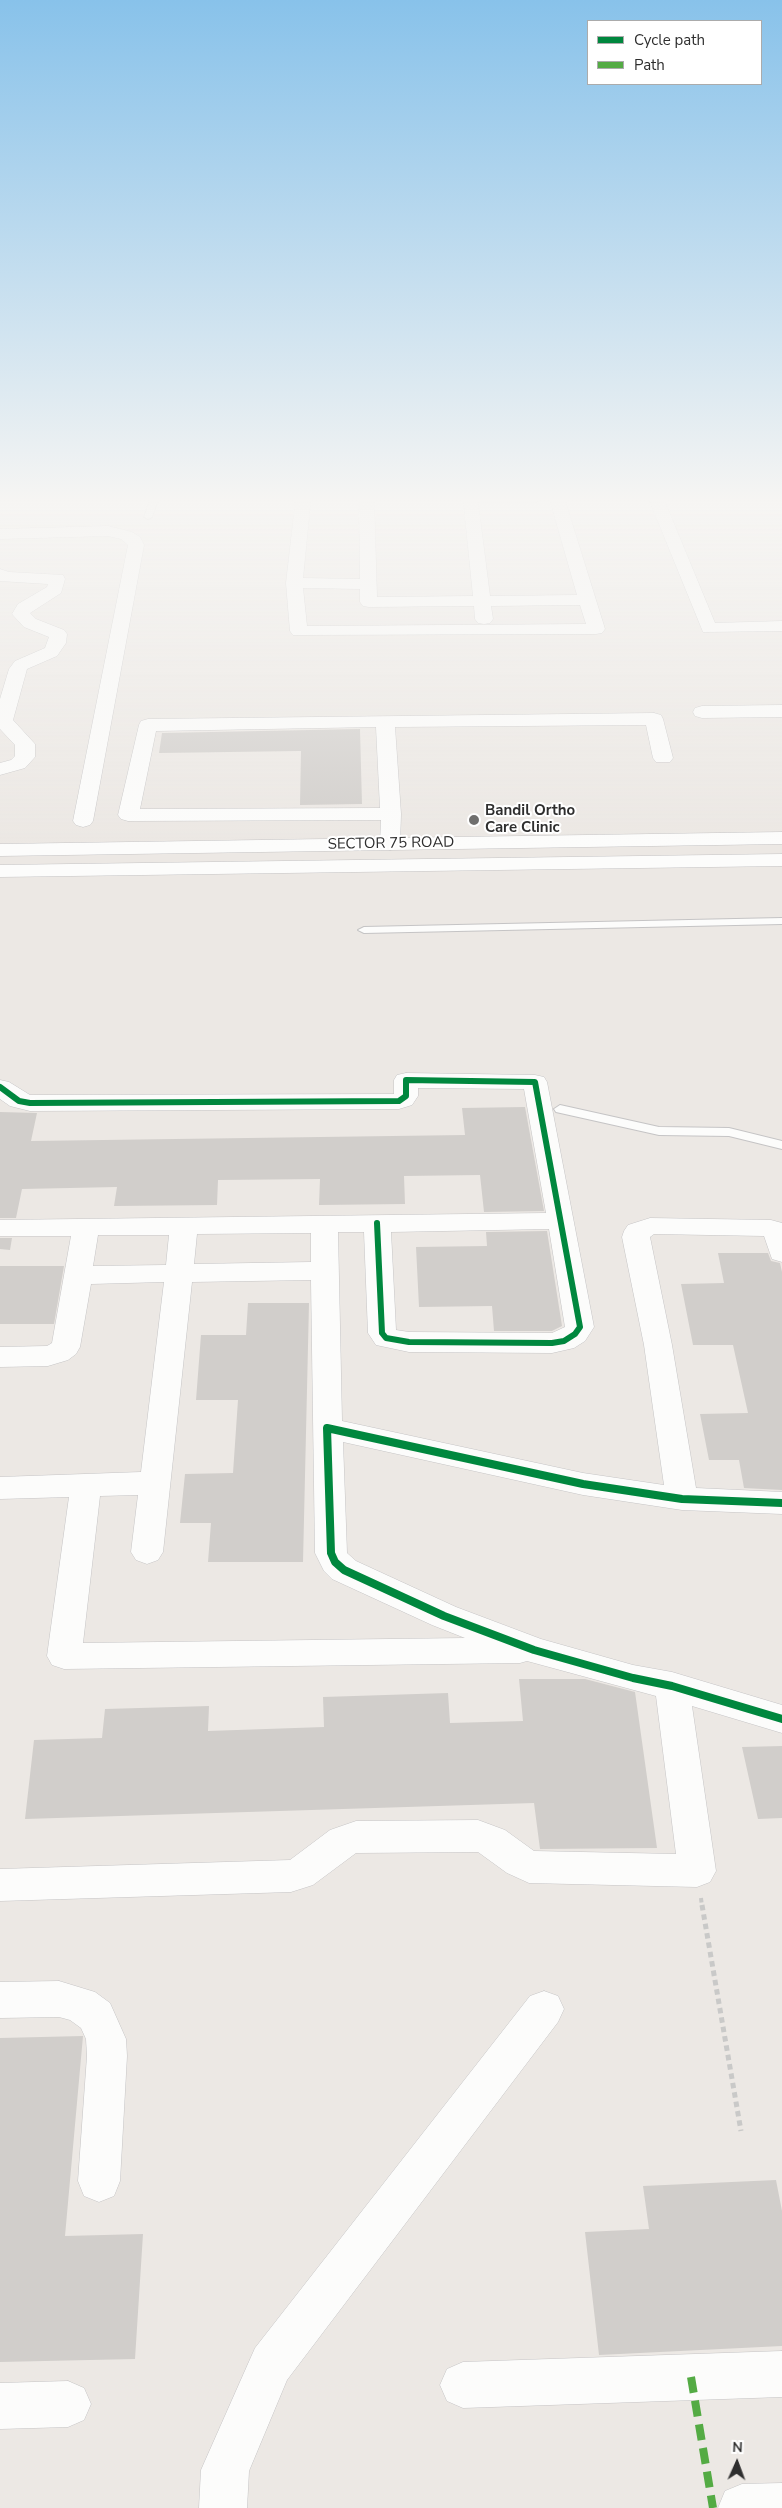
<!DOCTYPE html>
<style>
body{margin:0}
#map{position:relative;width:782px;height:2508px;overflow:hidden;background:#ece8e4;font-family:"Nunito Sans",sans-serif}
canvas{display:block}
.legend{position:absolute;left:587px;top:20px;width:175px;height:65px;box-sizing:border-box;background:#fff;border:1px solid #ababab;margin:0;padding:6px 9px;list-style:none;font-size:15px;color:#2e2e2e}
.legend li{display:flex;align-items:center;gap:10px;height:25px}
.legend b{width:25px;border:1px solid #ababab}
.north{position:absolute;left:712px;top:2438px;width:50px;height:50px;-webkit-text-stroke:4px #fff;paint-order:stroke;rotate:2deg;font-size:14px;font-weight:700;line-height:20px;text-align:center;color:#2e2e2e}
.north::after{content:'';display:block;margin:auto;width:18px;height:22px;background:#2e2e2e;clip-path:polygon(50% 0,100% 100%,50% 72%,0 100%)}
</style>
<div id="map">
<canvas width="782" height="2508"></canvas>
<ul class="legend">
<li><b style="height:6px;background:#00873e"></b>Cycle path</li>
<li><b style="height:6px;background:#54ab44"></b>Path</li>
</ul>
<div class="north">N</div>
</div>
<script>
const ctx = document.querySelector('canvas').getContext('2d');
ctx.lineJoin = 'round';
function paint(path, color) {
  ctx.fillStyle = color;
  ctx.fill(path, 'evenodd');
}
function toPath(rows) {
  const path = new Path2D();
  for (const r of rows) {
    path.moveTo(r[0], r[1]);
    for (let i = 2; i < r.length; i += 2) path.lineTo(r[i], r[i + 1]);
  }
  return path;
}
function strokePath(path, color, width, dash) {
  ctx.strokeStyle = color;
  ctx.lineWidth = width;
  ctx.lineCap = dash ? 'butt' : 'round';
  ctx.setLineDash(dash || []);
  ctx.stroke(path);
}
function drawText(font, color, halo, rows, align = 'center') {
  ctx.font = font + ' "Nunito Sans",sans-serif';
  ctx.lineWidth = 4;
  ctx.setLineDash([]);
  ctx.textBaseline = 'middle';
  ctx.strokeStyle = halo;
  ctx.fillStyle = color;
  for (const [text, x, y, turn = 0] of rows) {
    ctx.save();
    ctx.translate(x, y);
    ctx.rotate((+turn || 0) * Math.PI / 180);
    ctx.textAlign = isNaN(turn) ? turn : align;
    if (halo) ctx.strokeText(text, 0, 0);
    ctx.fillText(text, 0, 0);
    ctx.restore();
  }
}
paint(toPath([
 [360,729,362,804,300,805,301,751,159,753,162,733],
 [525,1107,544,1211,484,1212,480,1175,404,1176,405,1204,319,1205,320,1179,218,1180,217,1205,114,1206,117,1187,22,1189,16,1218,0,1218,0,1112,37,1113,31,1141,465,1135,462,1108],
 [547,1231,562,1326,552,1331,494,1331,492,1306,419,1307,416,1247,487,1246,486,1232],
 [0,1238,12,1238,10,1250,0,1249],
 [718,1253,768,1253,771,1261,780,1263,782,1272,782,1490,744,1488,739,1460,709,1460,700,1414,748,1413,733,1345,693,1345,681,1284,724,1283],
 [0,1266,64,1266,54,1324,0,1324],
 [248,1303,309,1303,303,1562,208,1562,211,1523,180,1523,185,1474,233,1473,238,1400,196,1400,201,1335,246,1335],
 [519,1679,585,1679,635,1692,657,1848,540,1849,534,1803,25,1819,34,1740,102,1738,105,1709,209,1706,208,1731,324,1727,323,1697,448,1693,450,1723,523,1721],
 [782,1746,782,1818,758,1819,742,1747],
 [83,2036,65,2236,143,2234,135,2359,0,2362,0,2038],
 [776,2180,782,2211,782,2346,599,2355,585,2232,649,2229,643,2186]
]), '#d1cecb');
const service = toPath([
 [151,497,159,497,152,517,148,519,144,517,151,497],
 [782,918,782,924,364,933,358,930,364,927,782,918],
 [560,1105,659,1127,729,1128,782,1141,782,1149,729,1136,659,1135,556,1112,554,1109,560,1105]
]);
const minor = toPath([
 [296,497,311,497,303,578,360,579,359,497,374,497,377,597,473,596,463,497,544,497,536,502,478,502,490,596,577,595,549,497,564,497,605,629,602,633,596,634,293,635,290,631,286,583,296,497],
 [303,588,360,589,360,602,363,606,369,607,474,606,475,619,478,623,484,624,490,623,493,619,491,606,580,605,586,624,307,626,303,588],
 [648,497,663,497,715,623,782,621,782,631,703,632,648,497],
 [108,526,132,532,140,537,144,545,93,821,90,825,83,827,76,825,73,821,128,545,121,539,108,536,0,539,0,529,108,526],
 [0,569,9,572,63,575,65,579,61,593,30,613,36,619,64,630,67,634,66,643,57,656,27,669,13,720,35,744,35,757,25,768,0,775,0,763,11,760,15,756,15,745,0,729,0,699,9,669,15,661,45,648,49,637,24,627,12,614,18,604,47,587,48,584,0,581,0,569],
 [782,705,782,717,702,718,695,716,693,712,695,708,702,706,782,705],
 [654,713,661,715,663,719,673,758,670,762,656,762,653,758,646,725,395,727,401,814,400,844,397,848,390,850,383,848,380,844,381,820,128,821,121,819,118,815,139,725,141,721,148,719,654,713],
 [376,727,380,808,140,809,156,731,376,727],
 [406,1073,535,1075,544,1077,547,1082,594,1327,585,1341,574,1348,552,1353,409,1352,376,1345,368,1333,364,1232,338,1232,342,1421,583,1473,664,1485,644,1345,622,1237,624,1231,628,1225,650,1218,771,1220,782,1223,782,1262,772,1259,764,1236,654,1234,650,1237,672,1345,696,1488,782,1492,782,1514,682,1510,583,1495,343,1442,347,1553,356,1561,456,1607,541,1639,633,1665,672,1672,782,1705,782,1733,692,1706,716,1871,710,1882,697,1887,529,1883,507,1873,478,1852,356,1853,313,1885,291,1892,0,1901,0,1869,290,1860,330,1830,356,1821,478,1820,505,1830,534,1851,676,1854,656,1696,527,1661,520,1663,64,1669,52,1665,47,1656,69,1497,0,1499,0,1477,141,1472,164,1282,91,1284,80,1347,76,1354,68,1360,48,1366,0,1367,0,1347,47,1346,52,1343,71,1236,0,1236,0,1220,546,1213,524,1089,418,1088,418,1096,412,1105,399,1109,30,1111,10,1106,0,1099,0,1080,9,1082,30,1095,394,1094,394,1080,397,1075,406,1073],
 [549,1229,565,1327,552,1333,409,1332,396,1330,391,1232,549,1229],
 [311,1233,311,1262,194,1264,197,1234,311,1233],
 [98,1235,169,1235,166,1265,93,1266,98,1235],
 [311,1280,315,1553,324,1571,332,1579,432,1625,465,1638,83,1643,100,1496,138,1495,131,1552,136,1560,147,1564,158,1560,163,1552,192,1282,311,1280],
 [59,1981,95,1992,110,2003,126,2039,127,2056,120,2181,114,2196,99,2202,84,2196,78,2181,87,2056,86,2039,81,2028,70,2020,59,2017,0,2018,0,1982,59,1981],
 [544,1991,558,1996,564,2009,558,2022,287,2380,249,2471,247,2508,199,2508,201,2470,255,2348,530,1996,544,1991],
 [782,2351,782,2397,463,2408,447,2401,440,2385,447,2369,463,2362,782,2351],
 [68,2381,84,2388,91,2404,84,2420,68,2427,0,2429,0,2383,68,2381]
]);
const tertiary = toPath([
 [782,832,782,844,0,856,0,844,782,832],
 [782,854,782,866,0,877,0,865,782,854],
 [782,2483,782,2508,718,2508,725,2491,742,2484,782,2483]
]);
strokePath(service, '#c5c4c5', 2);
strokePath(minor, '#c5c4c5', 1);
strokePath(tertiary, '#c5c4c5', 1);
strokePath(toPath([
 [701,1898,702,1907]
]), '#c9c9c8', 4, [4.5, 3]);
strokePath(toPath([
 [702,1905,741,2131]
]), '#c9c9c8', 5, [5.5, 4]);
paint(service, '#fcfcfb');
paint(minor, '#fcfcfb');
paint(tertiary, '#fcfcfb');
strokePath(toPath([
 [691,2377,713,2508]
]), '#54ab44', 8, [16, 8]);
strokePath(toPath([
 [0,1087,19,1101,30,1103,399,1101,406,1096,406,1080,535,1082,580,1327,575,1334,564,1341,552,1343,409,1342,386,1338,382,1333,377,1223]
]), '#00873e', 6);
strokePath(toPath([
 [782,1503,682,1499,583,1484,327,1428,331,1553,335,1562,344,1570,444,1616,534,1650,633,1678,672,1686,782,1719]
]), '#00873e', 8);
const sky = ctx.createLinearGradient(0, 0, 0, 848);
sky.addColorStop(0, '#88c2ea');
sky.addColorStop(0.59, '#f6f5f3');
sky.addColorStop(1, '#f6f5f300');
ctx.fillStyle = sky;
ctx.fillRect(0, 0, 782, 848);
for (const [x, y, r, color] of [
 [474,820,6,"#706f6e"]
]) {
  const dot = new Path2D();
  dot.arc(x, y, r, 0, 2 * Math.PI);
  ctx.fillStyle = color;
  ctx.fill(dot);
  strokePath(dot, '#fff', 2);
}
drawText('bold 15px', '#2e2e2e', '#fff', [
 ["Bandil Ortho",485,811],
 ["Care Clinic",485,828]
], 'left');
drawText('15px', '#2e2e2e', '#fff', [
 ["SECTOR 75 ROAD",391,844,-1]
]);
</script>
